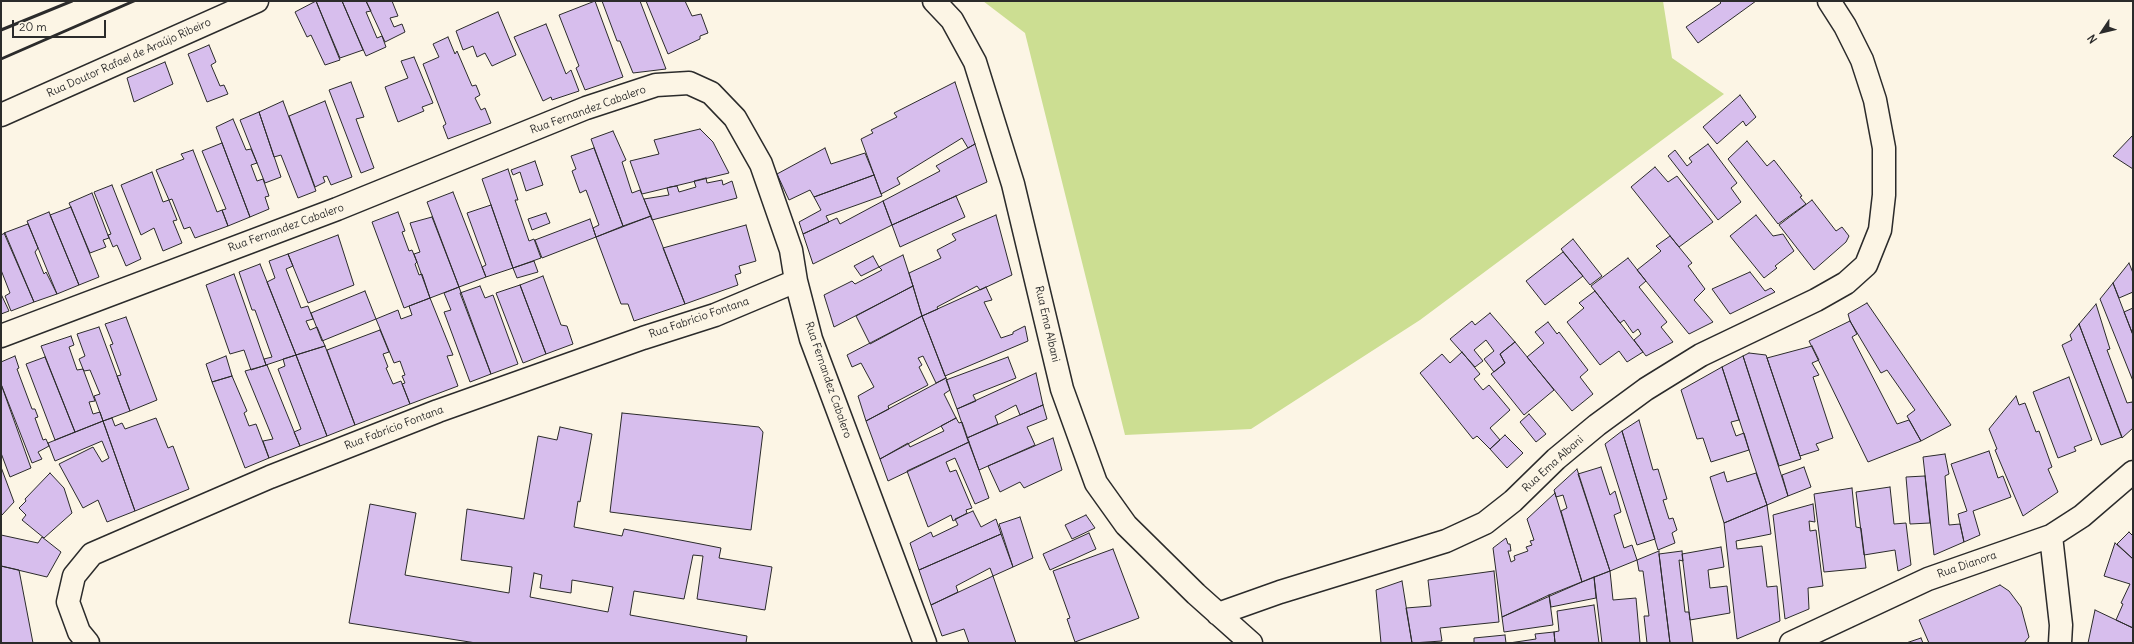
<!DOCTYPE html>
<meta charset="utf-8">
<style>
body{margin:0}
#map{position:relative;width:2134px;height:644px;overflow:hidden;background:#fcf5e5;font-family:Delius,sans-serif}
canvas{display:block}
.frame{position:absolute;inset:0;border:2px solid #2b2b2b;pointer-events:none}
.north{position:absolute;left:2082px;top:12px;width:40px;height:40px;-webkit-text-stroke:3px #fcf5e5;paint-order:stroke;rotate:235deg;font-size:11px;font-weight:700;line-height:16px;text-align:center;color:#2b2b2b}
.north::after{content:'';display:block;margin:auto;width:14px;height:18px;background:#2b2b2b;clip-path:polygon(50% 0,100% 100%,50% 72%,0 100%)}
.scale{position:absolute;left:12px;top:20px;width:94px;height:18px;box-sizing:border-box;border:2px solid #2b2b2b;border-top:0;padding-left:5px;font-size:12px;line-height:14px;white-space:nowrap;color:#2b2b2b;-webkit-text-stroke:3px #fcf5e5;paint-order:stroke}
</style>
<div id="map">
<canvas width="2134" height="644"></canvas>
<div class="frame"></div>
<div class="north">N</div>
<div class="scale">20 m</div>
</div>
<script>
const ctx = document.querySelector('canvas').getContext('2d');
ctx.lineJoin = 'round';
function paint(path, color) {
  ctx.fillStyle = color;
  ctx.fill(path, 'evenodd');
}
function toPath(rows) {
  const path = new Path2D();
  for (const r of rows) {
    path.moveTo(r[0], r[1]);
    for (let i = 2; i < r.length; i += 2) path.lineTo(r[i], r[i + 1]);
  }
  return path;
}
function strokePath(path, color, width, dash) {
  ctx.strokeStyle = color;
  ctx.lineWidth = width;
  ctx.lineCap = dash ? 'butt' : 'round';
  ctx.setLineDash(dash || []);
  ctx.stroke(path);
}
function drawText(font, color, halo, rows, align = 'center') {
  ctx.font = font + ' Delius,sans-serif';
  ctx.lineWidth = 3.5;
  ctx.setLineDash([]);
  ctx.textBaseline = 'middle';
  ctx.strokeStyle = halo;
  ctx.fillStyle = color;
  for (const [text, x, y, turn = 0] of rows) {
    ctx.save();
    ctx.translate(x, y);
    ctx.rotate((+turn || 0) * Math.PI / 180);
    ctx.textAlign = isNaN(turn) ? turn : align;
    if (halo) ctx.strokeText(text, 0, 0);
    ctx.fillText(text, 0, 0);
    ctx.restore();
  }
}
paint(toPath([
 [983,1,1663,1,1672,58,1724,94,1420,320,1251,429,1125,435,1025,33]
]), '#ccde92');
const building = toPath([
 [316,1,342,1,363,50,340,58,316,1],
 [316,1,340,60,325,65,311,35,307,37,295,12,316,1],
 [342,1,366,1,371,11,366,12,377,38,382,36,386,47,366,56,342,1],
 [366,1,392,1,398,16,390,18,394,27,402,24,405,32,385,42,366,1],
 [595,1,623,77,585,90,576,68,579,66,559,15,595,1],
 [602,1,640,1,666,69,633,73,620,41,617,41,602,1],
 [646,1,685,1,692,16,701,14,708,33,700,36,700,39,668,54,646,1],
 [1719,1,1756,1,1698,43,1686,27,1721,3,1719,1],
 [498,12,516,55,492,66,485,53,477,57,473,46,463,50,456,31,498,12],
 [546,24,566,74,571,70,579,91,552,100,551,97,543,101,514,37,546,24],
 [448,37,455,54,457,51,472,86,476,85,480,95,475,98,481,110,485,108,491,123,448,139,443,126,446,124,423,64,439,57,433,44,448,37],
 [209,45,216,62,211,65,220,86,224,85,228,94,207,102,188,54,209,45],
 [414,57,433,103,422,107,424,111,398,122,385,87,408,78,401,61,414,57],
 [165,62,173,84,134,102,127,78,165,62],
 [351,82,364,117,356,119,374,168,361,173,329,90,351,82],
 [955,82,975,144,968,148,962,138,897,178,900,184,881,194,861,139,873,133,871,130,897,117,894,113,955,82],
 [1740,95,1756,117,1746,126,1743,121,1717,144,1703,127,1740,95],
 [283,101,316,191,298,198,281,155,274,157,259,112,283,101],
 [325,101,352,177,331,185,327,176,323,177,325,182,315,187,289,116,325,101],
 [259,112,281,177,265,183,240,120,259,112],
 [233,119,246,150,251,149,257,163,251,165,257,181,263,179,269,196,265,197,269,209,250,217,216,127,233,119],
 [700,129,713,142,729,173,642,194,630,161,659,154,654,140,700,129],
 [613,131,626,160,622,162,632,193,640,190,651,216,623,226,591,139,613,131],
 [2133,135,2133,169,2113,156,2133,135],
 [1747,141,1767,166,1774,160,1802,196,1800,197,1806,204,1778,224,1728,159,1747,141],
 [222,143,250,217,228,226,222,210,226,209,202,151,222,143],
 [975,144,987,182,892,225,883,201,940,171,936,166,975,144],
 [1708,144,1737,183,1731,188,1741,202,1718,220,1668,156,1675,150,1687,166,1692,162,1689,158,1708,144],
 [594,148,623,226,596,237,593,228,599,225,586,190,580,193,572,171,576,169,571,156,594,148],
 [825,148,831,164,865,153,874,175,814,197,810,190,789,200,777,174,825,148],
 [193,150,217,212,222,210,228,226,195,238,190,227,184,229,172,199,169,200,156,170,184,159,181,154,193,150],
 [535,161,543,185,526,191,520,172,513,175,511,170,535,161],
 [1655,167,1668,182,1677,176,1713,222,1679,247,1631,187,1655,167],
 [508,169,518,200,515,200,529,241,534,239,541,258,513,268,482,179,508,169],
 [152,172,163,202,169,200,177,220,173,221,182,243,163,251,154,228,141,235,121,185,152,172],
 [874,175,882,196,826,216,829,222,803,234,799,222,821,210,814,197,874,175],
 [706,178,707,183,722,180,723,185,732,181,737,198,652,220,644,199,669,195,667,188,670,187,677,186,679,192,696,187,694,181,706,178],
 [112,185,141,259,126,266,117,245,113,247,108,235,111,234,94,192,112,185],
 [453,192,486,277,459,287,427,202,453,192],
 [92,193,109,238,103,240,106,247,90,253,69,203,92,193],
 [956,196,965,217,900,247,892,225,956,196],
 [1812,200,1836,231,1842,227,1849,236,1846,242,1814,270,1779,225,1812,200],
 [883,201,892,225,813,264,803,234,837,218,840,224,883,201],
 [491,205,513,268,486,277,482,267,486,265,467,213,491,205],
 [71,207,99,277,79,285,50,215,71,207],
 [49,212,79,285,57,294,27,221,49,212],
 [398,212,405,231,402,232,409,251,412,250,417,262,415,264,419,275,422,274,430,298,404,308,372,222,398,212],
 [546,213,550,223,532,230,528,219,546,213],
 [996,215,1012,275,980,290,977,286,937,307,938,309,922,316,909,273,941,258,937,250,956,240,952,234,996,215],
 [1756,215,1773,236,1783,234,1794,251,1775,266,1777,268,1764,278,1730,236,1756,215],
 [651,216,685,304,634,321,628,304,621,304,596,237,651,216],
 [432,217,459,287,430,298,414,254,420,252,410,223,432,217],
 [590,219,596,237,542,258,535,240,590,219],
 [28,224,38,248,35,252,44,274,46,272,57,294,34,302,4,233,28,224],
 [746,225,756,261,739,266,741,273,735,275,738,285,685,304,663,248,746,225],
 [5,233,34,302,11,311,5,296,10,293,1,270,1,235,5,233],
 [338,235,354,285,308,303,288,254,338,235],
 [1670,236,1692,263,1688,266,1705,289,1694,300,1713,322,1689,334,1637,270,1661,251,1656,246,1670,236],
 [1573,239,1602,276,1590,285,1561,249,1573,239],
 [1563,252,1583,276,1545,305,1526,281,1563,252],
 [288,254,293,266,286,269,301,308,308,306,313,319,306,321,310,330,317,327,325,346,296,355,267,282,275,278,269,261,288,254],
 [903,255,913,286,834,327,824,295,852,281,855,284,882,270,879,267,903,255],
 [873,256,879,267,861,276,854,266,873,256],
 [1628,258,1646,281,1639,287,1667,322,1661,327,1673,342,1646,356,1634,340,1641,334,1638,329,1633,333,1624,320,1620,323,1591,286,1628,258],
 [534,261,538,272,517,278,513,268,534,261],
 [2129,263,2133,273,2133,292,2119,298,2113,283,2129,263],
 [260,264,296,355,266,365,264,359,272,357,255,310,252,310,239,272,260,264],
 [1750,272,1765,291,1771,288,1775,292,1730,314,1712,289,1750,272],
 [234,274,266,365,251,370,244,350,230,354,206,285,234,274],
 [543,276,561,325,567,326,573,344,546,354,520,285,543,276],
 [2113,283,2133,335,2133,381,2100,299,2113,283],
 [520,285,546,354,523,363,496,293,520,285],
 [480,286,485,298,493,295,518,364,491,374,460,293,480,286],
 [913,286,922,316,870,344,856,316,913,286],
 [459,287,491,374,470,382,444,312,451,310,444,293,459,287],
 [986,287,992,300,984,302,1001,338,1013,334,1013,332,1025,326,1028,341,945,376,922,316,986,287],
 [365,291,376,319,322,341,311,313,365,291],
 [1595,291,1643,352,1627,362,1619,351,1600,365,1567,322,1584,308,1579,303,1595,291],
 [1,294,9,311,1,314,1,294],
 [430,298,453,355,447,356,458,386,410,404,402,384,405,383,402,376,405,375,400,361,394,363,376,319,398,310,401,319,412,315,409,306,430,298],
 [1867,303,1933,399,1951,425,1921,441,1907,416,1915,410,1887,370,1881,373,1850,321,1848,314,1867,303],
 [2096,304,2110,349,2107,350,2127,403,2132,402,2133,405,2133,428,2122,438,2079,324,2096,304],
 [2133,308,2133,335,2124,312,2133,308],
 [1490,313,1515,342,1500,354,1505,363,1494,372,1484,359,1494,351,1486,340,1474,350,1483,361,1475,367,1450,339,1472,321,1475,325,1490,313],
 [922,316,946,378,936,383,923,356,918,358,922,365,919,367,928,385,888,406,889,409,866,421,858,396,874,387,861,363,852,367,847,355,922,316],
 [126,317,157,400,130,411,117,376,121,375,110,345,113,344,105,324,126,317],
 [1850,321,1857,334,1852,337,1897,424,1909,420,1921,441,1868,462,1809,341,1850,321],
 [1548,322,1557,334,1559,332,1588,370,1580,377,1593,394,1572,411,1527,357,1544,343,1535,332,1548,322],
 [2079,324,2122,437,2101,445,2062,345,2072,340,2070,335,2079,324],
 [99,327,130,411,103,421,94,396,100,394,90,370,84,371,83,369,79,359,85,356,77,334,99,327],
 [380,330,389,352,383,354,388,367,386,368,393,384,401,381,410,404,355,425,327,350,380,330],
 [71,336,74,345,69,347,77,370,83,369,95,401,89,402,93,414,100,412,103,421,75,432,41,346,71,336],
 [1515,342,1554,390,1524,415,1491,374,1505,363,1500,354,1515,342],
 [325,346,355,425,327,436,296,355,325,346],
 [1812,346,1819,360,1812,363,1819,375,1813,377,1833,438,1816,444,1819,450,1800,456,1767,358,1812,346],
 [1462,352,1480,374,1474,379,1483,390,1489,385,1510,410,1490,428,1500,440,1490,449,1477,436,1473,439,1420,373,1442,354,1450,363,1462,352],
 [1749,353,1766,355,1801,459,1779,466,1743,356,1749,353],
 [296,355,327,436,300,446,294,432,301,429,278,369,285,366,283,359,296,355],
 [15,356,19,368,17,369,32,409,35,409,38,417,35,418,43,440,46,439,49,446,38,452,42,459,32,463,1,384,1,362,15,356],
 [226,356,232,376,212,382,206,364,226,356],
 [1743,356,1788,496,1767,505,1722,367,1743,356],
 [45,357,75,432,55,440,26,364,45,357],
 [1008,357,1016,378,973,395,976,401,957,409,946,380,1008,357],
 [267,365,300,446,269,458,263,441,273,439,245,371,267,365],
 [1722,367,1739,420,1731,422,1736,436,1744,433,1749,450,1711,462,1703,438,1697,439,1681,390,1722,367],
 [1036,373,1043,405,1020,415,1016,405,995,416,998,424,967,438,957,409,1036,373],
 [232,376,247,411,244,413,249,426,256,424,269,458,245,468,212,382,232,376],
 [2069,377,2092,440,2074,447,2076,451,2058,458,2033,392,2069,377],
 [946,378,950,390,944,394,956,418,880,459,866,421,946,378],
 [1,384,31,468,10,477,1,453,1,384],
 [2016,396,2019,405,2025,403,2036,432,2039,431,2052,467,2048,469,2058,492,2023,516,1995,450,1997,449,1989,429,2016,396],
 [1043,405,1047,419,1027,427,1035,445,979,470,967,438,1043,405],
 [622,413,759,427,763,432,751,530,610,512,622,413],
 [1529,414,1546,434,1536,442,1520,422,1529,414],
 [112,418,115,426,122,423,125,429,156,418,168,448,173,446,189,489,135,511,103,421,112,418],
 [956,418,959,423,962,422,969,442,888,481,880,459,908,443,910,447,944,431,941,426,956,418],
 [1639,420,1653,470,1658,469,1667,499,1663,500,1669,519,1673,518,1677,530,1672,533,1675,543,1658,550,1622,431,1639,420],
 [103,421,135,511,107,522,98,500,83,508,59,464,93,447,102,462,109,458,102,441,55,461,48,443,103,421],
 [560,427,592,434,580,502,578,501,574,527,622,536,624,529,721,548,719,558,772,567,765,610,697,599,703,556,693,555,684,599,634,591,630,615,747,636,746,643,476,643,349,623,370,504,416,513,405,575,509,593,512,567,461,560,467,509,524,519,538,436,557,440,560,427],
 [534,573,542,575,540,588,571,593,572,580,613,587,608,612,530,597,534,573],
 [1622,431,1655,539,1637,545,1605,444,1622,431],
 [1505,435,1523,453,1507,468,1490,449,1505,435],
 [1053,438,1062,470,1024,488,1020,482,1000,492,988,466,1053,438],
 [969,442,989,498,975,504,955,458,946,462,950,472,956,470,972,508,966,510,967,513,953,521,951,515,928,527,907,471,969,442],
 [1989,451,1998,478,2003,476,2011,497,1973,511,1980,535,1964,542,1958,514,1967,511,1951,464,1989,451],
 [1945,454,1949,474,1945,476,1949,525,1960,524,1964,542,1934,555,1923,457,1945,454],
 [1,467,14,502,2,515,1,514,1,467],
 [1601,467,1610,495,1615,491,1621,512,1614,515,1624,548,1632,545,1637,560,1610,571,1578,474,1601,467],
 [1804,467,1811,487,1788,496,1782,475,1804,467],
 [1577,469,1610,571,1582,582,1561,511,1567,508,1563,495,1556,497,1554,490,1577,469],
 [1724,472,1727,482,1756,473,1767,505,1724,523,1710,477,1724,472],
 [50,473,64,488,72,513,44,538,22,520,26,515,19,508,26,501,25,499,50,473],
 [1925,476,1930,523,1910,524,1906,477,1925,476],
 [1890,487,1894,524,1906,523,1911,565,1898,571,1895,550,1864,555,1856,492,1890,487],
 [1852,488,1856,527,1861,528,1866,568,1824,572,1814,494,1852,488],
 [1555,493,1582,582,1502,617,1493,548,1506,538,1508,544,1510,544,1511,551,1508,551,1511,562,1515,560,1514,556,1528,551,1526,547,1532,545,1530,541,1534,540,1527,519,1555,493],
 [1813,504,1815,522,1809,521,1810,531,1816,530,1823,586,1808,588,1809,609,1785,619,1773,515,1813,504],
 [1767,505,1771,534,1736,541,1737,549,1762,546,1767,587,1777,586,1780,621,1737,639,1724,523,1767,505],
 [973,511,981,527,996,519,1001,534,919,570,910,543,931,532,933,537,958,525,955,519,973,511],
 [1086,515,1095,528,1072,539,1065,525,1086,515],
 [1020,517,1033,558,1013,567,999,524,1020,517],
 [2129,532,2133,536,2133,559,2117,544,2129,532],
 [1089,533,1096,549,1050,570,1043,554,1089,533],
 [1001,534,1013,567,993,576,990,568,956,586,958,592,931,605,919,570,1001,534],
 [1,535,38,543,42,537,61,552,47,577,1,566,1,535],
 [2115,543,2133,559,2133,628,2116,620,2123,604,2121,603,2130,584,2104,576,2115,543],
 [1721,547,1724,567,1708,570,1710,588,1727,586,1730,613,1690,620,1682,554,1721,547],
 [1113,549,1139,618,1075,642,1067,619,1070,618,1053,571,1113,549],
 [1659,551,1659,554,1670,643,1647,643,1644,616,1649,616,1643,571,1639,571,1637,560,1659,551],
 [1682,551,1683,561,1679,560,1685,612,1689,612,1693,643,1670,643,1659,554,1682,551],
 [1,566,19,570,33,643,1,643,1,566],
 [1494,571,1499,622,1440,628,1442,641,1412,643,1406,608,1431,606,1428,580,1494,571],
 [1610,571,1613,600,1636,598,1640,643,1602,643,1594,577,1610,571],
 [993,576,1016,643,969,643,964,629,942,636,931,605,993,576],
 [1594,577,1596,598,1551,607,1549,595,1594,577],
 [1402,581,1412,643,1381,643,1376,590,1402,581],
 [2000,585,2009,591,2021,607,2029,637,2024,643,1929,643,1919,620,2000,585],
 [1549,595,1553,625,1504,632,1502,617,1549,595],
 [1594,605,1599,643,1555,643,1554,632,1559,631,1557,611,1594,605],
 [2095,610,2133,628,2133,643,2088,643,2095,610],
 [1554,632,1555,643,1509,643,1536,639,1535,634,1554,632],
 [1505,635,1506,643,1474,643,1474,638,1505,635],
 [1921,638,1923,643,1906,643,1921,638]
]);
paint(building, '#d7beed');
strokePath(building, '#2b2b2b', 1);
const minor = toPath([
 [934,1,952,20,975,62,1013,184,1062,389,1096,483,1126,525,1196,594,1251,643],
 [1,115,257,1],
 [1,336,337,209,586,108,656,85,689,83,711,93,735,118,761,164,791,250,796,281,811,339,925,643],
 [2051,536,2061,625,2060,643],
 [1218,614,1280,592,1446,541,1485,523,1513,501,1556,459,1597,425,1646,389,1701,355,1816,300,1846,283,1866,265,1880,230,1884,195,1884,148,1875,100,1862,60,1845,26,1829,1],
 [88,643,79,632,68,602,74,576,92,554,270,477,438,411,643,338,715,315,796,281],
 [1791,643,1928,579,2051,536,2082,516,2133,472]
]);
strokePath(minor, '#2b2b2b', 25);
strokePath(minor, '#fcf5e5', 22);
strokePath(toPath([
 [1,30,72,1],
 [1,59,134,1]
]), '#2b2b2b', 3);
drawText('11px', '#2b2b2b', '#fcf5e5', [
 ["Rua Doutor Rafael de Araújo Ribeiro",129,58,-24],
 ["Rua Fernandez Cabalero",588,110,-20],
 ["Rua Fernandez Cabalero",286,228,-20],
 ["Rua Fabrício Fontana",699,318,-19],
 ["Rua Ema Albani",1047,324,77],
 ["Rua Fernandez Cabalero",828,380,71],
 ["Rua Fabrício Fontana",394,428,-21],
 ["Rua Ema Albani",1553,464,-42],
 ["Rua Dianora",1967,565,-19]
]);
</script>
